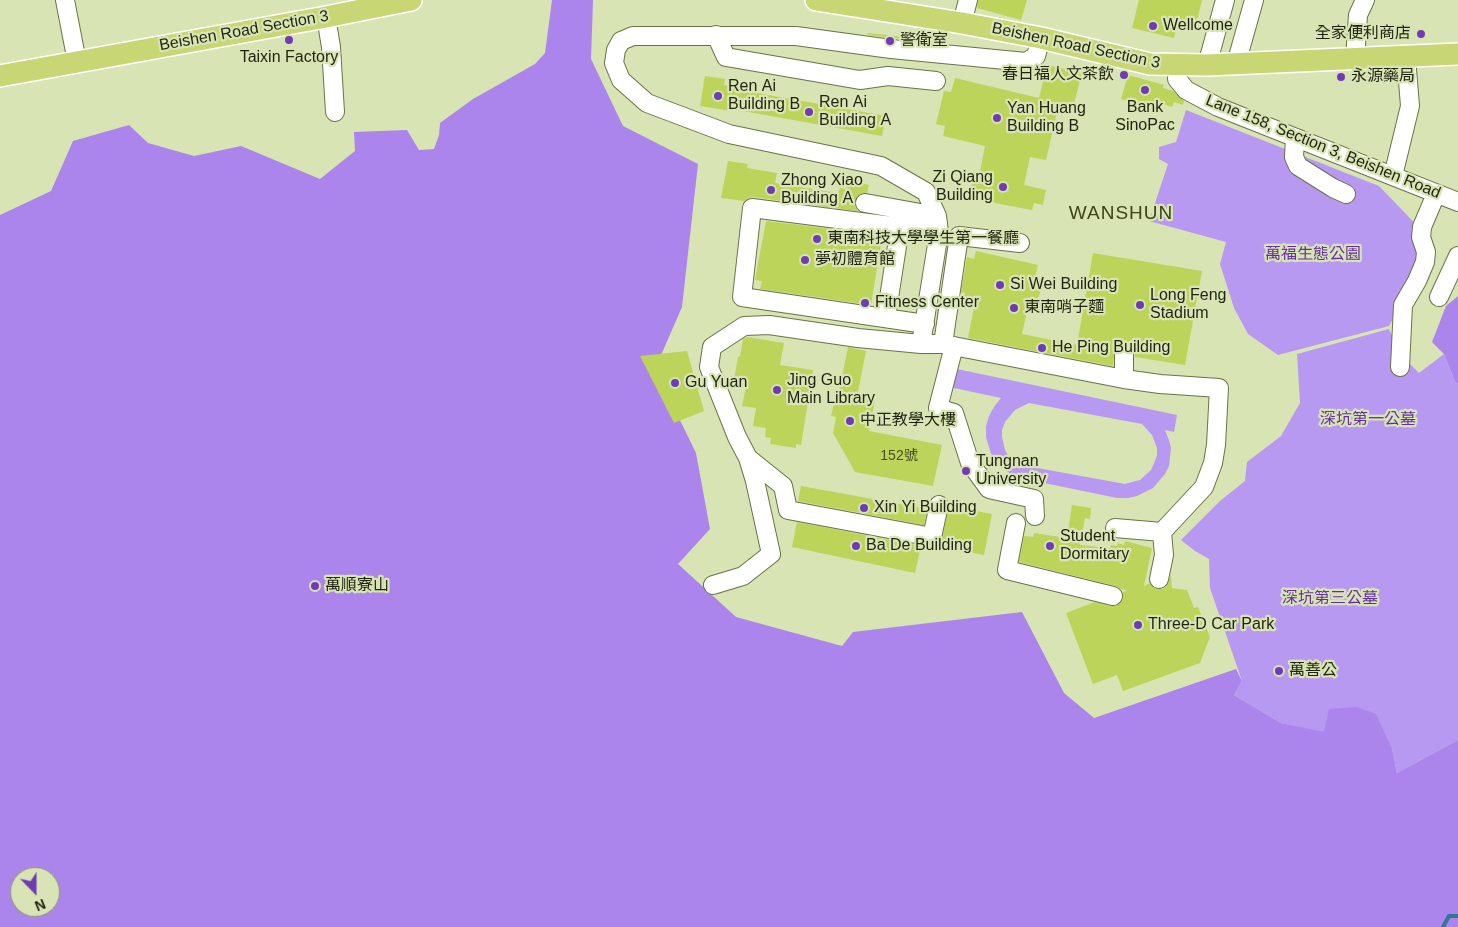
<!DOCTYPE html>
<meta charset="utf-8">
<style>
body{margin:0}
#map{position:relative;width:1458px;height:927px;overflow:hidden;background:#d8e4b3;font-family:Helvetica,sans-serif}
canvas{display:block}
.north{position:absolute;left:10px;top:867px;width:50px;height:50px;box-sizing:border-box;background:#d8e4b3;border:1px solid #8e9772;border-radius:50%;rotate:158deg;font-size:14px;font-weight:700;line-height:20px;text-align:center;color:#1f2311}
.north::after{content:'';display:block;margin:auto;width:18px;height:22px;background:#6f3cb3;clip-path:polygon(50% 0,100% 100%,50% 72%,0 100%)}
</style>
<div id="map">
<canvas width="1458" height="927"></canvas>
<div class="north">N</div>
</div>
<script>
const ctx = document.querySelector('canvas').getContext('2d');
ctx.lineJoin = 'round';
function paint(path, color) {
  ctx.fillStyle = color;
  ctx.fill(path, 'evenodd');
}
function toPath(rows) {
  const path = new Path2D();
  for (const r of rows) {
    path.moveTo(r[0], r[1]);
    for (let i = 2; i < r.length; i += 2) path.lineTo(r[i], r[i + 1]);
  }
  return path;
}
function strokePath(path, color, width, dash) {
  ctx.strokeStyle = color;
  ctx.lineWidth = width;
  ctx.lineCap = dash ? 'butt' : 'round';
  ctx.setLineDash(dash || []);
  ctx.stroke(path);
}
function drawText(font, color, halo, rows, align = 'center') {
  ctx.font = font + ' Helvetica,"Noto Sans TC",sans-serif';
  ctx.lineWidth = 4.5;
  ctx.setLineDash([]);
  ctx.textBaseline = 'middle';
  ctx.strokeStyle = halo;
  ctx.fillStyle = color;
  for (const [text, x, y, turn = 0] of rows) {
    ctx.save();
    ctx.translate(x, y);
    ctx.rotate((+turn || 0) * Math.PI / 180);
    ctx.textAlign = isNaN(turn) ? turn : align;
    if (halo) ctx.strokeText(text, 0, 0);
    ctx.fillText(text, 0, 0);
    ctx.restore();
  }
}
paint(toPath([
 [1186,110,1379,186,1432,241,1415,280,1389,326,1278,355,1248,334,1234,308,1220,264,1226,242,1149,221,1168,164,1159,159,1159,147,1176,142],
 [1389,329,1401,355,1419,373,1444,354,1456,384,1458,383,1458,740,1397,773,1392,749,1281,723,1234,695,1242,681,1210,588,1209,559,1195,551,1181,540,1220,501,1245,481,1247,462,1281,436,1300,403,1297,354],
 [952,368,1177,415,1174,432,1165,430,1169,440,1171,448,1169,466,1165,474,1153,488,1137,496,1128,498,1117,498,1015,477,998,465,992,457,986,437,986,426,989,416,994,407,1001,398,949,387],
 [1029,403,1142,424,1152,435,1157,448,1157,456,1151,470,1140,480,1125,484,1021,465,1009,457,1005,450,1002,437,1002,430,1005,422,1015,410]
]), '#b899f2');
paint(toPath([
 [552,0,593,0,591,59,623,126,698,164,682,307,655,369,696,453,710,529,678,564,736,617,842,646,853,632,1022,612,1064,693,1094,718,1236,669,1242,681,1234,695,1281,723,1324,732,1329,709,1357,707,1376,714,1392,749,1397,773,1458,740,1458,927,0,927,0,215,51,191,73,141,129,125,148,143,194,156,241,146,320,179,355,151,354,132,407,130,419,150,434,149,439,135,440,123,473,99,535,64,545,53],
 [20,877,50,877,50,907,20,907],
 [1458,296,1458,383,1456,384,1444,354,1432,342,1446,306]
]), '#ab85ec');
strokePath(toPath([
 [1443,927,1449,916,1458,916]
]), '#337697', 4);
paint(toPath([
 [978,0,1027,0,1021,20,977,8],
 [1139,0,1202,0,1196,25,1178,21,1174,38,1132,28],
 [868,33,913,38,912,40,868,35],
 [1047,65,1082,73,1073,108,1059,104,1046,160,1030,157,1024,185,1046,190,1043,205,1034,203,1032,210,969,198,974,176,979,177,985,146,943,136,945,126,936,124,944,91,951,92,955,78,1039,98],
 [1128,75,1164,85,1163,88,1173,91,1184,101,1183,105,1174,102,1172,107,1157,102,1155,108,1121,99],
 [705,76,725,79,724,85,735,87,735,89,886,116,882,136,732,109,731,111,700,106],
 [728,161,748,164,747,168,777,173,775,183,838,193,840,188,847,189,849,181,869,185,867,193,861,193,855,201,855,206,858,211,753,197,748,198,744,201,721,198],
 [766,221,859,232,859,235,882,238,871,305,760,289,762,281,755,280],
 [976,251,1038,265,1035,277,1043,279,1036,309,1028,307,1022,334,1077,345,1093,253,1202,271,1185,365,1135,357,1133,345,1124,340,1119,342,1115,346,1113,366,968,338,974,307,962,305,965,293,961,292,967,257,974,259],
 [747,337,784,343,780,365,813,370,801,445,796,444,796,448,770,444,771,438,765,437,766,428,753,426,756,408,742,406,746,387,733,385,738,357,740,356,743,339],
 [848,347,866,351,857,397,875,400,869,431,942,445,933,486,855,472,833,433,836,417,831,416,836,395,838,396],
 [687,351,704,411,674,423,640,356],
 [801,486,927,509,924,525,798,501],
 [1072,505,1091,508,1090,519,1085,518,1080,545,1110,548,1111,545,1117,546,1118,543,1124,545,1125,541,1152,548,1144,586,1150,583,1156,589,1163,589,1167,586,1171,575,1172,588,1187,590,1194,608,1198,607,1210,637,1200,663,1123,691,1117,675,1093,684,1066,613,1095,602,1110,606,1116,606,1123,599,1123,592,1127,590,1121,589,1116,586,1019,562,1024,536,1033,537,1034,533,1067,538],
 [949,506,992,514,984,555,937,546,942,539],
 [797,522,921,546,915,573,792,547]
]), '#bcd459');
const minor = toPath([
 [65,0,77,62],
 [326,17,331,47,335,112],
 [962,23,968,0],
 [716,35,726,57,860,80,888,76,936,81],
 [1355,59,1358,15,1365,0],
 [1236,64,1254,0],
 [1178,65,1177,79,1186,90,1218,107,1458,202],
 [1207,65,1225,0],
 [1295,138,1294,157,1298,166,1333,188,1346,194],
 [1393,176,1410,106,1406,57],
 [865,203,937,216],
 [923,230,752,208,742,297,925,324],
 [1439,297,1458,256],
 [886,317,900,227],
 [921,344,943,344,1124,379,1160,384,1219,388,1216,445,1213,463,1204,487,1162,532,1164,555,1159,579],
 [943,344,959,236,1020,243],
 [954,346,938,408,954,413,970,463,989,489,1034,499,1035,516],
 [1400,367,1403,305,1417,281,1425,262,1426,252,1421,237,1422,227,1436,194],
 [1124,379,1124,351],
 [939,505,932,537,788,510,783,486,748,458,737,437,709,367,712,347,744,326,769,325,858,338,921,344,939,232,937,216,926,192,881,166,729,134,647,103,621,80,614,63,616,50,621,41,633,36,796,36,891,49,1026,62,1036,56,1041,38],
 [1016,523,1007,570,1113,596],
 [1115,528,1162,532],
 [713,585,743,576,771,554,755,481,748,458]
]);
const major = toPath([
 [816,0,962,23,1041,38,1150,64,1207,65,1458,54],
 [0,76,326,17,411,0]
]);
strokePath(minor, '#697347', 20);
strokePath(major, '#fff', 24);
strokePath(minor, '#fff', 18);
strokePath(major, '#c8d774', 21);
for (const [x, y, r, color] of [
 [1153,26,5,"#6f3cb3"],
 [1421,34,5,"#6f3cb3"],
 [289,40,5,"#6f3cb3"],
 [890,41,5,"#6f3cb3"],
 [1124,75,5,"#6f3cb3"],
 [1341,77,5,"#6f3cb3"],
 [1145,90,5,"#6f3cb3"],
 [718,96,5,"#6f3cb3"],
 [809,112,5,"#6f3cb3"],
 [997,118,5,"#6f3cb3"],
 [1003,187,5,"#6f3cb3"],
 [771,190,5,"#6f3cb3"],
 [817,239,5,"#6f3cb3"],
 [805,260,5,"#6f3cb3"],
 [1000,285,5,"#6f3cb3"],
 [865,303,5,"#6f3cb3"],
 [1140,305,5,"#6f3cb3"],
 [1014,308,5,"#6f3cb3"],
 [1042,348,5,"#6f3cb3"],
 [675,383,5,"#6f3cb3"],
 [777,390,5,"#6f3cb3"],
 [850,421,5,"#6f3cb3"],
 [966,471,5,"#6f3cb3"],
 [864,508,5,"#6f3cb3"],
 [856,546,5,"#6f3cb3"],
 [1050,546,5,"#6f3cb3"],
 [315,586,5,"#6f3cb3"],
 [1138,625,5,"#6f3cb3"],
 [1279,671,5,"#6f3cb3"]
]) {
  const dot = new Path2D();
  dot.arc(x, y, r, 0, 2 * Math.PI);
  ctx.fillStyle = color;
  ctx.fill(dot);
  strokePath(dot, '#d8e4b3', 2);
}
drawText('14px', '#464f23', null, [
 ["152號",899,456]
]);
drawText('16px', '#1f2311', '#d8e4b3', [
 ["Wellcome",1163,26],
 ["全家便利商店",1411,34,"right"],
 ["警衛室",900,41],
 ["Taixin Factory",289,58,"center"],
 ["春日福人文茶飲",1114,75,"right"],
 ["永源藥局",1351,77],
 ["Ren Ai",728,87],
 ["Building B",728,105],
 ["Ren Ai",819,103],
 ["Building A",819,121],
 ["Bank",1145,108,"center"],
 ["SinoPac",1145,126,"center"],
 ["Yan Huang",1007,109],
 ["Building B",1007,127],
 ["Zi Qiang",993,178,"right"],
 ["Building",993,196,"right"],
 ["Zhong Xiao",781,181],
 ["Building A",781,199],
 ["東南科技大學學生第一餐廳",827,239],
 ["夢初體育館",815,260],
 ["Si Wei Building",1010,285],
 ["Long Feng",1150,296],
 ["Stadium",1150,314],
 ["Fitness Center",875,303],
 ["東南哨子麵",1024,308],
 ["He Ping Building",1052,348],
 ["Jing Guo",787,381],
 ["Main Library",787,399],
 ["Gu Yuan",685,383],
 ["中正教學大樓",860,421],
 ["Tungnan",976,462],
 ["University",976,480],
 ["Xin Yi Building",874,508],
 ["Student",1060,537],
 ["Dormitary",1060,555],
 ["Ba De Building",866,546],
 ["萬順寮山",325,586],
 ["Three-D Car Park",1148,625],
 ["萬善公",1289,671]
], 'left');
drawText('16px', '#1f2311', '#d8e4b3', [
 ["Beishen Road Section 3",244,31,-10],
 ["Beishen Road Section 3",1076,46,12],
 ["Lane 158, Section 3, Beishen Road",1323,147,22]
]);
drawText('16px', '#642ea6', '#d8e4b3', [
 ["萬福生態公園",1313,255],
 ["深坑第一公墓",1368,420],
 ["深坑第三公墓",1330,599]
]);
ctx.letterSpacing = '1px';
drawText('19px', '#3b4419', '#d8e4b3', [
 ["WANSHUN",1121,214]
]);
ctx.letterSpacing = '0px';
</script>
